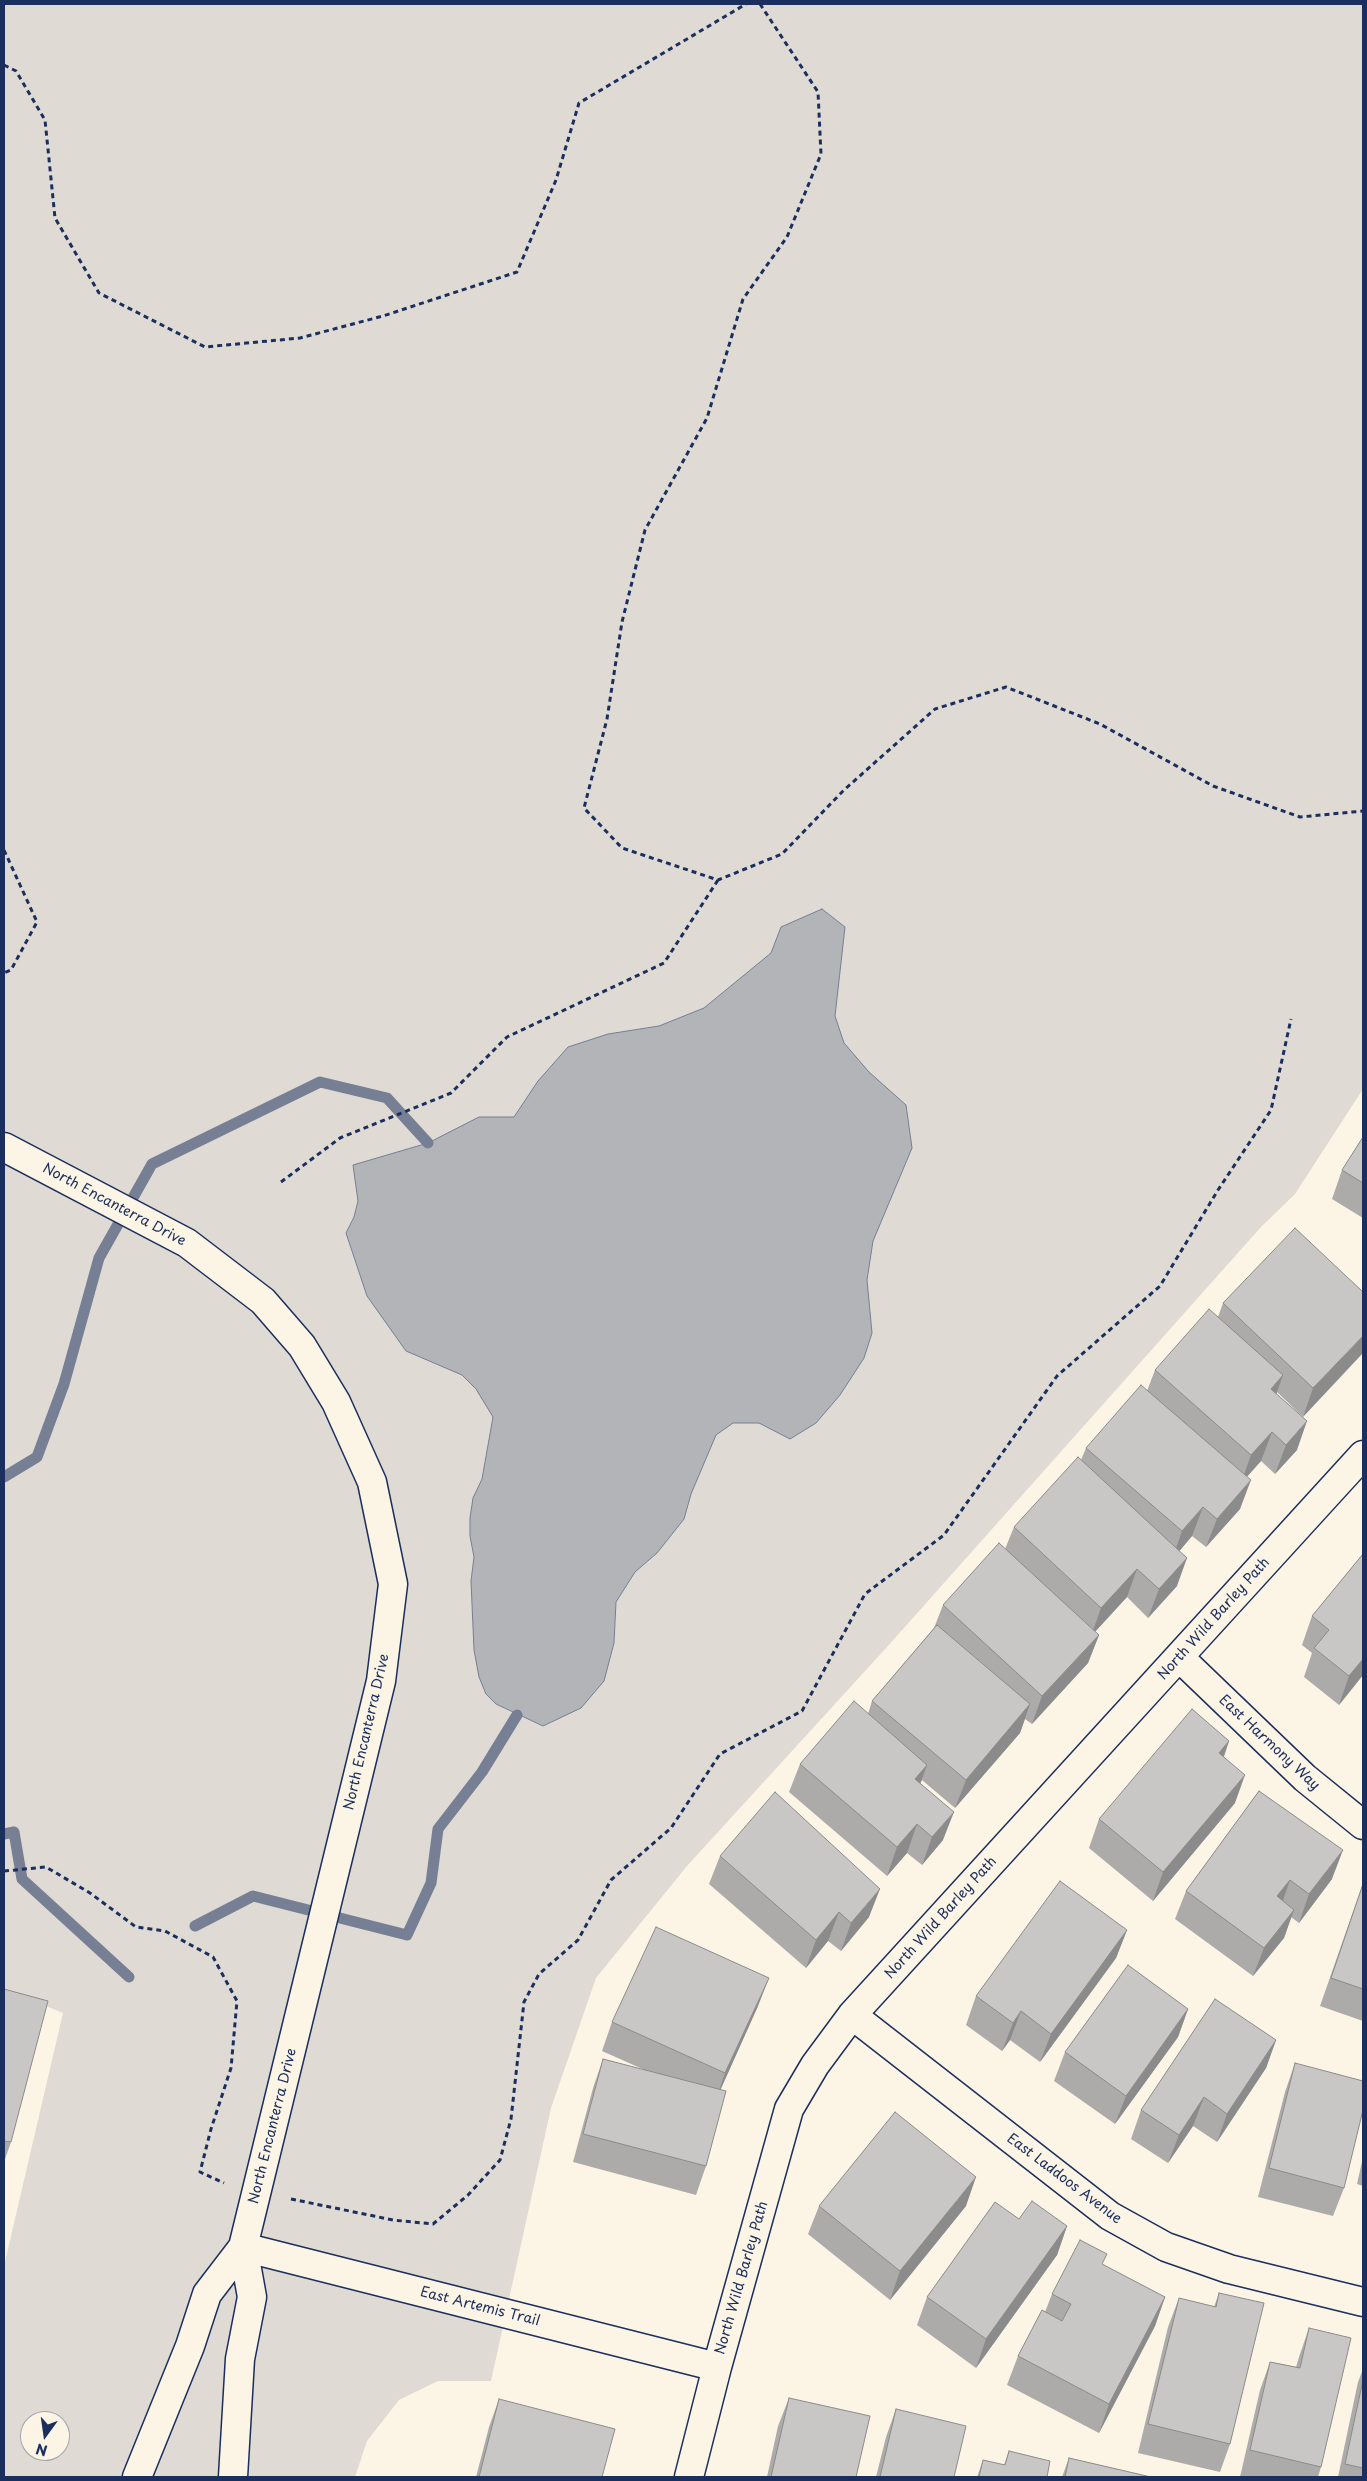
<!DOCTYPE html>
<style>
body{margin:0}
#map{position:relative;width:1367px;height:2481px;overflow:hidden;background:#fcf5e5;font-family:"Playpen Sans",sans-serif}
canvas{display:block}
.frame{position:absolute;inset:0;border:5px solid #1b2f5e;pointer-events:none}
.north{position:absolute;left:20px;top:2411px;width:50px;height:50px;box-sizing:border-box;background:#fcf5e5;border:1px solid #a2a6af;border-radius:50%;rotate:194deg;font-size:14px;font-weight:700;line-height:20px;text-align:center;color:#1b2f5e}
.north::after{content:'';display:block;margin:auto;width:18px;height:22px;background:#1b2f5e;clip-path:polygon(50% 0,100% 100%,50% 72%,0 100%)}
</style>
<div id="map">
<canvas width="1367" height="2481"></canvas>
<div class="frame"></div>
<div class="north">N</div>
</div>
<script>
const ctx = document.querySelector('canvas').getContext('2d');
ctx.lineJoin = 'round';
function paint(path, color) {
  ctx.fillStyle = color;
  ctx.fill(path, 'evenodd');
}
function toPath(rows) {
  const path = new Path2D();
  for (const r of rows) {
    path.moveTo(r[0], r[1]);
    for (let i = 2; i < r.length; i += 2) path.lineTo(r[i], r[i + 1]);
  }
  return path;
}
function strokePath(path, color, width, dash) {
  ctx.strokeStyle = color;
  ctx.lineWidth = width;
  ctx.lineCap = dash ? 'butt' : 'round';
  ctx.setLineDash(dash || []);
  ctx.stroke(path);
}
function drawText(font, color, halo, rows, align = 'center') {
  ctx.font = font + ' "Playpen Sans",sans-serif';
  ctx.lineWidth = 5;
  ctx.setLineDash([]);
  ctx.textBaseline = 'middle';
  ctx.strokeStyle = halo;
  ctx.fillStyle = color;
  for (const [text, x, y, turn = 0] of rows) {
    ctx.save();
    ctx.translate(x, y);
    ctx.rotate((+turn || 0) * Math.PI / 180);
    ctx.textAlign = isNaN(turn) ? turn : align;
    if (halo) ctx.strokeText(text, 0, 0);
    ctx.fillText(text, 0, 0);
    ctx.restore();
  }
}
paint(toPath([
 [4,4,1363,4,1363,1089,1295,1194,1261,1227,887,1647,687,1866,596,1978,551,2108,491,2381,438,2381,399,2400,367,2441,355,2477,4,2477,4,2266,63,2013,4,1989],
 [30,2421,60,2421,60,2451,30,2451]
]), '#dfdbd4');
const water = toPath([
 [822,909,845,927,835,1016,844,1043,869,1072,906,1105,912,1148,873,1241,867,1280,872,1333,864,1358,840,1395,816,1423,790,1439,759,1423,733,1423,716,1435,691,1494,684,1519,657,1553,635,1572,616,1602,614,1643,604,1681,581,1708,543,1726,496,1704,486,1694,479,1677,474,1650,471,1581,474,1557,470,1536,470,1518,473,1498,482,1479,493,1417,476,1389,462,1375,406,1351,367,1296,346,1233,354,1217,358,1201,353,1165,428,1143,479,1117,514,1117,538,1081,568,1047,608,1034,659,1026,704,1008,771,953,781,927,822,909]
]);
paint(water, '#b2b4b8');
strokePath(water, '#767f94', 1);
strokePath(toPath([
 [4,1477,37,1457,64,1384,99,1258,152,1164,320,1082,387,1098,428,1143],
 [4,1834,14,1832,22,1879,129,1977],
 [195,1926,253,1896,407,1935,431,1883,438,1829,482,1772,517,1715]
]), '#767f94', 11);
const minor = toPath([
 [4,1147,187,1243,263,1301,302,1346,336,1402,372,1482,393,1584,381,1681,243,2247,252,2297,240,2359,233,2477],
 [1179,1657,1305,1778,1363,1825],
 [852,2015,1110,2216,1166,2247,1229,2269,1363,2302],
 [243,2247,717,2367],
 [137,2477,190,2346,207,2294,243,2247],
 [689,2477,717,2367,789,2109,815,2065,852,2015,1363,1455]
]);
strokePath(minor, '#1b2f5e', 31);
strokePath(toPath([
 [760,4,818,92,821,154,787,237,743,299,707,418,645,530,622,622,607,719,584,808,622,848,718,880,782,854,844,790,935,709,1006,687,1100,724,1213,786,1300,817,1363,811],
 [4,65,16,71,45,120,55,218,99,293,205,347,300,338,383,316,517,272,556,180,579,103,746,4],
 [4,850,37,922,11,970,4,973],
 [281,1182,340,1138,451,1093,507,1037,664,963,718,880],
 [4,1871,46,1867,90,1893,136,1927,165,1931,213,1957,237,2001,231,2068,211,2129,200,2172,224,2183],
 [291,2199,393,2220,433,2224,468,2195,500,2160,511,2119,524,2002,539,1974,578,1940,611,1880,671,1828,720,1754,802,1711,865,1594,944,1535,1057,1376,1160,1286,1218,1190,1271,1110,1291,1019]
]), '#1b2f5e', 3, [5, 4]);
strokePath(minor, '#fcf5e5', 28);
paint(toPath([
 [1363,1137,1363,1218,1332,1199,1342,1170],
 [1363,1292,1303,1417,1277,1392,1276,1394,1297,1450,1275,1474,1261,1461,1247,1477,1240,1509,1206,1547,1192,1536,1179,1551,1177,1586,1148,1618,1127,1597,1095,1632,1099,1635,1088,1663,1032,1724,1025,1719,1020,1733,955,1808,922,1780,920,1783,943,1840,922,1865,907,1853,887,1876,789,1792,800,1764,868,1714,872,1701,934,1628,943,1605,1005,1549,1014,1527,1081,1460,1086,1448,1147,1391,1155,1370,1218,1317,1223,1303],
 [1363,1554,1363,1675,1339,1705,1304,1677,1312,1653,1302,1645,1312,1616],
 [1229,1741,1224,1757,1235,1803,1153,1901,1089,1848,1099,1819],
 [1259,1791,1332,1879,1299,1923,1291,1917,1284,1938,1253,1976,1175,1919,1186,1891],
 [720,1856,869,1917,841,1951,828,1941,806,1968,709,1884],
 [1363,1883,1363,2021,1320,2006],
 [1127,1930,1116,1958,1040,2062,1010,2040,1002,2051,966,2025,976,1996],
 [4,1989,11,2142,4,2162],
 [758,2006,720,2090,706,2166,696,2195,573,2162,593,2088,603,2059,647,2071,602,2051,612,2022],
 [1188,2009,1178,2037,1115,2124,1054,2081,1065,2052],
 [1276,2040,1266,2068,1217,2142,1193,2126,1168,2163,1131,2139,1141,2110],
 [1295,2063,1344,2188,1333,2216,1258,2197,1285,2092],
 [1363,2157,1363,2186,1357,2184],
 [819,2206,966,2206,890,2300,808,2234],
 [1019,2219,1067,2226,1057,2255,976,2368,917,2325,927,2297],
 [1103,2265,1165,2297,1155,2326,1099,2433,1007,2385,1018,2356,1045,2312,1052,2294],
 [1219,2293,1230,2444,1220,2472,1138,2453,1168,2327,1179,2298,1214,2307],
 [1309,2328,1321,2467,1318,2477,1240,2477,1260,2390,1270,2362,1296,2367,1299,2357],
 [1363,2369,1363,2477,1338,2477,1358,2382],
 [789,2398,856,2477,767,2477,778,2426],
 [499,2399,602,2477,476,2477,489,2427],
 [896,2409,954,2477,876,2477,886,2437],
 [1009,2451,1047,2477,977,2477,983,2460,1004,2465],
 [1069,2458,1151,2477,1062,2477]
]), '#acabaa');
paint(toPath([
 [1363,1336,1363,1353,1303,1417,1313,1388],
 [1283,1375,1273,1404,1271,1389],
 [1307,1421,1297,1450,1275,1474,1286,1445],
 [1272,1432,1261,1461,1241,1483,1251,1455],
 [1251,1480,1240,1509,1206,1547,1217,1519],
 [1203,1507,1192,1536,1172,1560,1182,1531],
 [1187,1558,1177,1586,1148,1618,1159,1589],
 [1137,1569,1127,1597,1091,1636,1101,1608],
 [1099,1635,1088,1663,1032,1724,1042,1696],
 [1363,1659,1363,1675,1339,1705,1349,1676],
 [1030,1704,1020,1733,955,1808,966,1780],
 [1229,1741,1219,1769,1219,1753],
 [927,1765,917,1793,915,1779],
 [1245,1775,1235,1803,1153,1901,1163,1872],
 [954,1812,943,1840,922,1865,932,1837],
 [917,1824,907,1853,887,1876,897,1847],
 [1343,1850,1332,1879,1299,1923,1309,1894],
 [1290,1880,1280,1909,1277,1896],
 [880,1889,869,1917,841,1951,851,1923],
 [1294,1910,1284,1938,1253,1976,1264,1948],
 [839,1912,828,1941,806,1968,816,1940],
 [1127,1930,1116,1958,1040,2062,1051,2034],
 [769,1978,758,2006,715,2102,725,2073],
 [1188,2009,1178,2037,1115,2124,1126,2096],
 [1021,2011,1010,2040,1002,2051,1013,2023],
 [1276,2040,1266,2068,1217,2142,1227,2114],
 [1204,2097,1193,2126,1168,2163,1179,2135],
 [976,2177,966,2206,890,2300,900,2271],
 [1067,2226,1057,2255,976,2368,986,2339],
 [1165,2297,1155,2326,1099,2433,1109,2404]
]), '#8c8b8b');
const building = toPath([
 [1363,1137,1363,1183,1342,1170,1363,1137],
 [1295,1228,1363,1292,1363,1336,1313,1388,1223,1303,1295,1228],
 [1209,1309,1283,1375,1271,1389,1307,1421,1286,1445,1272,1432,1251,1455,1155,1370,1209,1309],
 [1141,1385,1251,1480,1217,1519,1203,1507,1182,1531,1086,1448,1141,1385],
 [1078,1457,1187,1558,1159,1589,1137,1569,1101,1608,1014,1527,1078,1457],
 [999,1543,1099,1635,1042,1696,943,1605,999,1543],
 [1363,1554,1363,1659,1349,1676,1314,1648,1329,1630,1312,1616,1363,1554],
 [937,1625,1030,1704,966,1780,872,1701,937,1625],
 [854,1701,927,1765,915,1779,954,1812,932,1837,917,1824,897,1847,800,1764,854,1701],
 [1192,1709,1229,1741,1219,1753,1245,1775,1163,1872,1099,1819,1192,1709],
 [1259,1791,1343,1850,1309,1894,1290,1880,1277,1896,1294,1910,1264,1948,1186,1891,1259,1791],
 [775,1792,880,1889,851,1923,839,1912,816,1940,720,1856,775,1792],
 [1060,1881,1127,1930,1051,2034,1021,2011,1013,2023,976,1996,1060,1881],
 [1363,1884,1363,1989,1331,1978,1363,1884],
 [656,1927,769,1978,725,2073,612,2022,656,1927],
 [1128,1965,1188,2009,1126,2096,1065,2052,1128,1965],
 [4,1989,48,2001,11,2142,4,2141,4,1989],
 [1215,1999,1276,2040,1227,2114,1204,2097,1179,2135,1141,2110,1215,1999],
 [603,2059,726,2091,706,2166,583,2134,603,2059],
 [1295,2063,1363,2081,1363,2110,1344,2188,1269,2168,1295,2063],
 [895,2112,976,2177,900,2271,819,2206,895,2112],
 [1032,2201,1067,2226,986,2339,927,2297,995,2202,1019,2219,1032,2201],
 [1080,2240,1107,2254,1102,2264,1165,2297,1109,2404,1018,2356,1042,2310,1062,2321,1071,2304,1052,2294,1080,2240],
 [1219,2293,1264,2303,1230,2444,1148,2424,1179,2298,1216,2307,1219,2293],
 [1309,2328,1351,2338,1321,2467,1250,2450,1270,2362,1300,2368,1309,2328],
 [1363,2380,1363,2468,1345,2464,1363,2380],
 [789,2398,870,2416,856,2477,771,2477,789,2398],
 [499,2399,615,2429,602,2477,479,2477,499,2399],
 [896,2409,966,2426,954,2477,880,2477,896,2409],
 [1009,2451,1050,2461,1047,2477,979,2477,983,2460,1005,2465,1009,2451],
 [1069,2458,1151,2477,1065,2477,1069,2458]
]);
paint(building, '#c8c7c6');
strokePath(building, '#8c8b8b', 1);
drawText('14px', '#1b2f5e', '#fcf5e5', [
 ["North Encanterra Drive",114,1205,28],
 ["North Wild Barley Path",1214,1619,-48],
 ["North Encanterra Drive",367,1732,-77],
 ["East Harmony Way",1269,1743,43],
 ["North Wild Barley Path",941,1918,-48],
 ["North Encanterra Drive",273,2126,-76],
 ["East Laddoos Avenue",1064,2179,37],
 ["North Wild Barley Path",742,2278,-74],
 ["East Artemis Trail",480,2307,14]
]);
</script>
